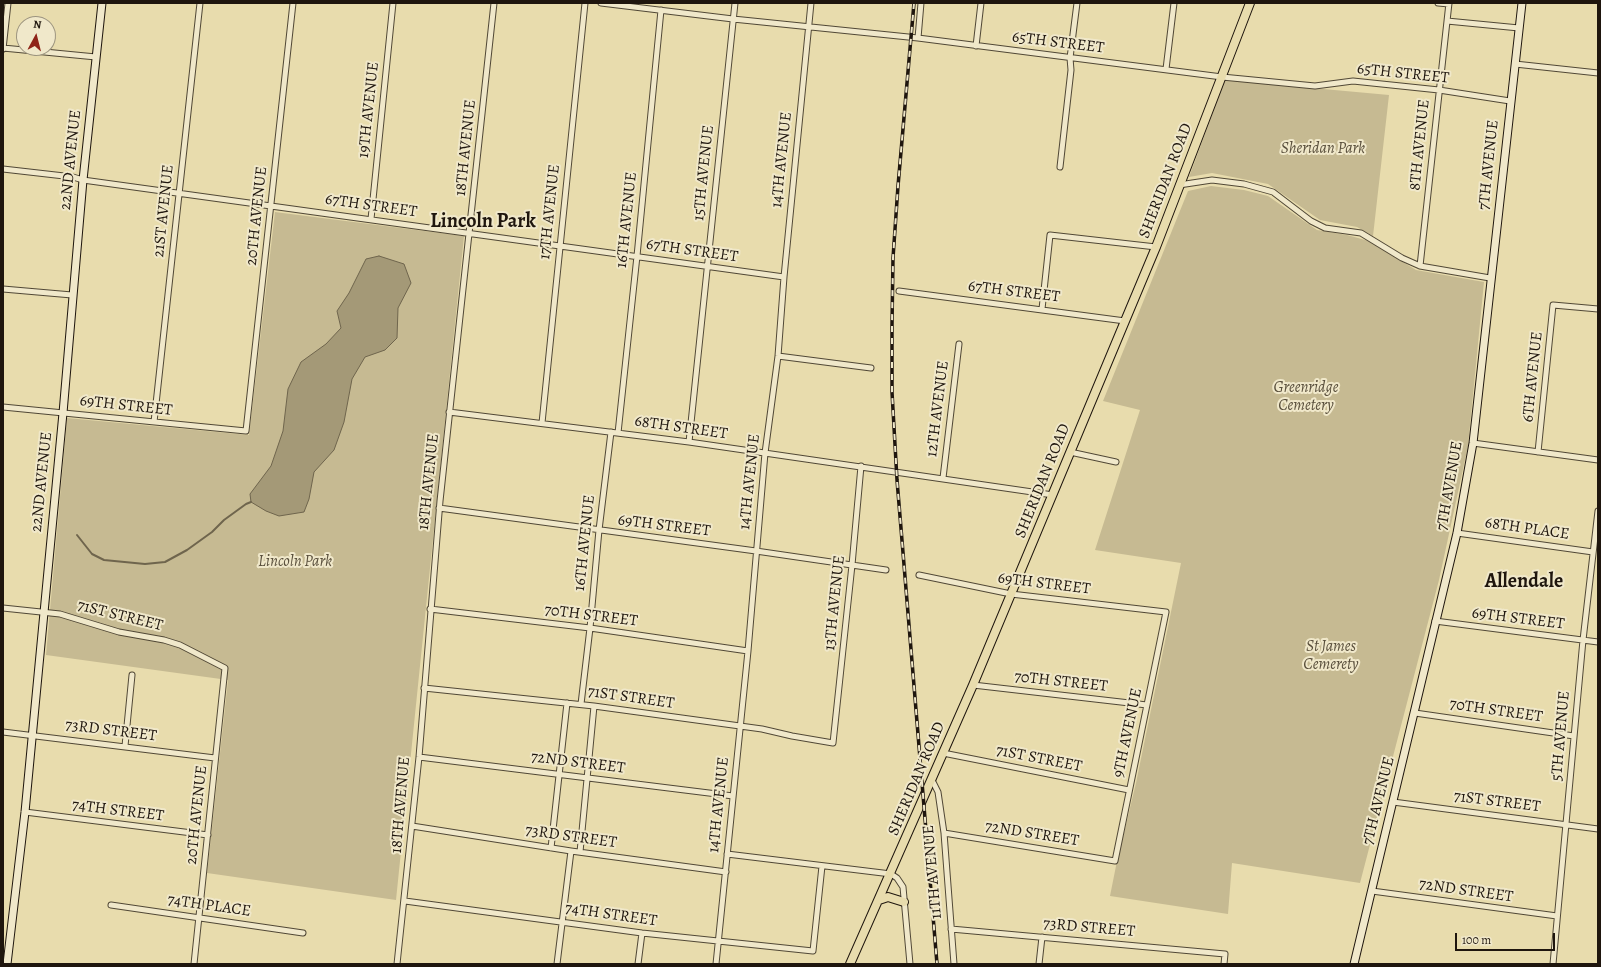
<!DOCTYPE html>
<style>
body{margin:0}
#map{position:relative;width:1601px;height:967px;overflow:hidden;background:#e8dcad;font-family:Alegreya,serif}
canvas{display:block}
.frame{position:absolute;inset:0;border:4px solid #1f160e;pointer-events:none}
.north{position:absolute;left:16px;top:16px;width:40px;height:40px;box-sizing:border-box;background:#f0e8ca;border:1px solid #9c947f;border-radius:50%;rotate:7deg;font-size:11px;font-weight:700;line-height:16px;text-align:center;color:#1f160e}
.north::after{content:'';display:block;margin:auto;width:14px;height:18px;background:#8f2418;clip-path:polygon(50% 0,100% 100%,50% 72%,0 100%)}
.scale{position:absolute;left:1455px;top:933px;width:100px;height:18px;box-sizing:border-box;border:2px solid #1f160e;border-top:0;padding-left:5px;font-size:12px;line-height:14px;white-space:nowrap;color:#1f160e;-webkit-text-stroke:3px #f0e8ca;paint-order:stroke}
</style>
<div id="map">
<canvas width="1601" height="967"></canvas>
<div class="frame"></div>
<div class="north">N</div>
<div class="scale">100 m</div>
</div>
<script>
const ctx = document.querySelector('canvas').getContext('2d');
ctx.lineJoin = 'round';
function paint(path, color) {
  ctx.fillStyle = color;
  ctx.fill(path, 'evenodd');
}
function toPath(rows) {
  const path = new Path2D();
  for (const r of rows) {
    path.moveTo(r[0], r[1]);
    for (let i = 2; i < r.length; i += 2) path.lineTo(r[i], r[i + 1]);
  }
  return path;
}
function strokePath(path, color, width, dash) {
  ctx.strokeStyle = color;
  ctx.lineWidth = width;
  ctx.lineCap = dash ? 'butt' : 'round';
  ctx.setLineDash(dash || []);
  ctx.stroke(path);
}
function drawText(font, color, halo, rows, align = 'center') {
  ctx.font = font + ' Alegreya,serif';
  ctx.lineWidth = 4;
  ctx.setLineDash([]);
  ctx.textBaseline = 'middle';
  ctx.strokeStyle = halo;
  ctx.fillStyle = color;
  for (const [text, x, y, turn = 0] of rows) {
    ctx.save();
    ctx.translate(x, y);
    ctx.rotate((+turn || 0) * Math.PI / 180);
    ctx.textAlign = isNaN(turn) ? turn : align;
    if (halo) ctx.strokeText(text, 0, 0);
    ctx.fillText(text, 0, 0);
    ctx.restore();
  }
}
paint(toPath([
 [1225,80,1389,95,1373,236,1357,227,1320,220,1268,184,1212,173,1189,177],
 [1211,186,1244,190,1268,196,1317,230,1347,235,1369,241,1416,270,1484,282,1468,446,1439,580,1360,883,1232,863,1228,914,1110,896,1116,866,1136,783,1181,563,1095,550,1140,410,1103,401,1188,191],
 [275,212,464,236,396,900,207,873,228,680,46,655,67,418,249,435]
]), '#c6ba92');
const water = toPath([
 [379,256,404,264,411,283,398,308,397,338,385,350,365,357,352,379,344,422,334,450,314,472,309,499,304,512,279,516,266,511,251,502,250,494,271,466,283,431,288,389,301,362,326,344,341,328,337,311,349,293,366,259,379,256]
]);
paint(water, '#a49977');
strokePath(water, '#6f654d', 1);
strokePath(toPath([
 [77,535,92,554,104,560,145,564,165,562,187,550,212,532,224,520,246,504,251,502]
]), '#6f654d', 2);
const street = toPath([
 [601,3,733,19,918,38,1222,77,1315,86,1353,81,1439,90,1510,101],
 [1438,3,1449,4],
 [1447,21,1519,28],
 [918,38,921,3],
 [976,46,981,3],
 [3,48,96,57],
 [3,49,8,3],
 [1515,64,1598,73],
 [1166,69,1174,3],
 [1060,167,1071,70,1070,58,1077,3],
 [3,169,73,177,83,180,784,277],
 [1179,185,1212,180,1244,184,1273,192,1311,221,1325,228,1361,233,1402,258,1420,266,1490,278],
 [371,219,393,3],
 [1420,266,1449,3],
 [3,289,72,295],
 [899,291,1125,321],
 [1042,309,1050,235,1156,247],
 [778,356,871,368],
 [3,407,246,431,293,3],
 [449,412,689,442,1053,495],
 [154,422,200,3],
 [542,423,585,3],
 [618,433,637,256,661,10],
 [689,442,735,3],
 [1473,443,1598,460],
 [1070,452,1116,462],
 [1538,452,1553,305,1598,309],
 [943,478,959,344],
 [439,508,756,551,886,570],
 [1457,533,1593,552],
 [919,575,1011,594,1166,612,1115,861,944,833],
 [3,608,60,614,119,632,164,640,180,645,225,668,194,964],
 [430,609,590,628,748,651],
 [1435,621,1598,642],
 [973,685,1147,705],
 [424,688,594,706,762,729,792,736,833,743,852,565,861,466],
 [581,704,590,628,599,530,611,432],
 [1415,713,1574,736],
 [3,732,215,758],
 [125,746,132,675],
 [943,753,1129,790],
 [419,757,733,796],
 [932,780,938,792,944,833,954,964],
 [1393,802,1598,829],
 [25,812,208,835],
 [412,826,571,851,726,872],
 [551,848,567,703],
 [580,852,594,706],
 [727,854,891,874,897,878,903,887,910,964],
 [1372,891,1557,916],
 [405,901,642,933,813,951,822,866],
 [111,905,303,933],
 [951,929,1225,954,1224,964],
 [397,964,419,757,440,501,494,3],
 [557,964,571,851],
 [638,964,642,933],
 [716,964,748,651,765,453,778,356,784,277,811,3],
 [1039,964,1042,937],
 [1553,964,1583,640,1598,511]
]);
const secondary = toPath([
 [7,964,25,812,63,413,83,180,102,3],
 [1354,964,1457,533,1473,443,1522,3]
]);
const primary = toPath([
 [879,900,888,897,904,902],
 [850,964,973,685,1125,321,1156,247,1250,3]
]);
strokePath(street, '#514836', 7);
strokePath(secondary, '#1f160e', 9);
strokePath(primary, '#1f160e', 10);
strokePath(street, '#f0e8ca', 5);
strokePath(secondary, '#f0e8ca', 7);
strokePath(primary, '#e8dcad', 8);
const rail = toPath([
 [914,3,898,186,893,258,892,325,892,392,897,480,937,964]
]);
strokePath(rail, '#1f160e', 3.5);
strokePath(rail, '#f0e8ca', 2, [6]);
drawText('16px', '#1f160e', '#f0e8ca', [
 ["65TH STREET",1058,43,7],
 ["65TH STREET",1403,74,6],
 ["19TH AVENUE",369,110,-84],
 ["8TH AVENUE",1420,145,-84],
 ["18TH AVENUE",466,148,-84],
 ["22ND AVENUE",71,160,-84],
 ["14TH AVENUE",782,160,-84],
 ["7TH AVENUE",1489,165,-84],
 ["15TH AVENUE",704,173,-84],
 ["SHERIDAN ROAD",1166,181,-69],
 ["67TH STREET",371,206,8],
 ["21ST AVENUE",164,211,-84],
 ["17TH AVENUE",550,212,-84],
 ["20TH AVENUE",257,216,-84],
 ["16TH AVENUE",627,220,-84],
 ["67TH STREET",692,251,8],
 ["67TH STREET",1014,292,7],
 ["6TH AVENUE",1533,377,-84],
 ["69TH STREET",126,406,6],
 ["12TH AVENUE",938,409,-83],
 ["68TH STREET",681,428,8],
 ["SHERIDAN ROAD",1043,481,-68],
 ["22ND AVENUE",42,482,-84],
 ["18TH AVENUE",429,482,-84],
 ["14TH AVENUE",750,482,-84],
 ["7TH AVENUE",1450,486,-80],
 ["69TH STREET",664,526,7],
 ["68TH PLACE",1527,529,8],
 ["16TH AVENUE",585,543,-84],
 ["69TH STREET",1044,584,7],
 ["13TH AVENUE",835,603,-84],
 ["71ST STREET",120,616,14],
 ["70TH STREET",591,616,7],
 ["69TH STREET",1518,619,7],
 ["70TH STREET",1061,682,6],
 ["71ST STREET",631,698,8],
 ["70TH STREET",1496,711,8],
 ["73RD STREET",111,731,7],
 ["9TH AVENUE",1128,733,-78],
 ["5TH AVENUE",1561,736,-85],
 ["71ST STREET",1039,759,11],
 ["72ND STREET",578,763,7],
 ["SHERIDAN ROAD",917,779,-67],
 ["7TH AVENUE",1379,801,-76],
 ["71ST STREET",1497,802,7],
 ["18TH AVENUE",401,805,-85],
 ["14TH AVENUE",719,805,-84],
 ["74TH STREET",118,811,7],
 ["20TH AVENUE",197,815,-84],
 ["72ND STREET",1032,834,9],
 ["73RD STREET",571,837,8],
 ["11TH AVENUE",933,872,-95],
 ["72ND STREET",1466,891,8],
 ["74TH PLACE",209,906,8],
 ["74TH STREET",611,915,8],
 ["73RD STREET",1089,928,5]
]);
drawText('italic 16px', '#594f3c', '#f0e8ca', [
 ["Sheridan Park",1323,149],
 ["Greenridge",1306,388],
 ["Cemetery",1306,406],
 ["Lincoln Park",295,562],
 ["St James",1331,647],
 ["Cemerety",1331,665]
]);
drawText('bold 20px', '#1f160e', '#f0e8ca', [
 ["Lincoln Park",483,222],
 ["Allendale",1524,582]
]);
</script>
